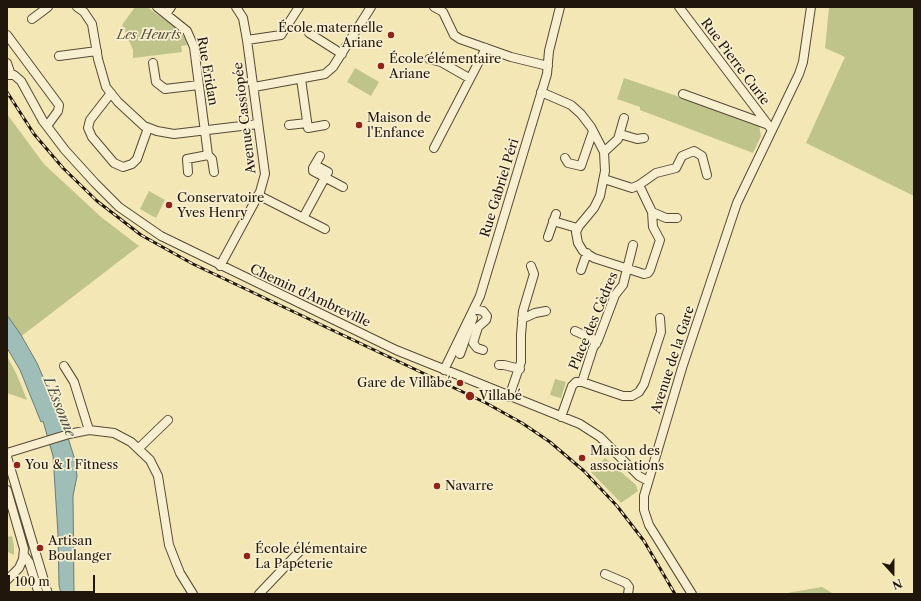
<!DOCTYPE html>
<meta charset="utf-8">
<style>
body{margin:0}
#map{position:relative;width:921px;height:601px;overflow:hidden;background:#f4e7b6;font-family:"Libre Caslon Text",serif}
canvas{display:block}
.frame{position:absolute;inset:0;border:8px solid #20160c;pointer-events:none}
.north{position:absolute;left:873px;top:553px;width:40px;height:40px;-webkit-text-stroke:3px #f8efd0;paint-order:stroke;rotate:159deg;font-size:11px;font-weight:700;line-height:16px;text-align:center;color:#20160c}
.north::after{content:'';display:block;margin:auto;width:14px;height:18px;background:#20160c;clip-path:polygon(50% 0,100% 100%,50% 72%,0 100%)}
.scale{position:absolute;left:8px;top:575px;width:87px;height:18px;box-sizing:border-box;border:2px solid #20160c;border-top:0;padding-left:5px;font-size:12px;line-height:14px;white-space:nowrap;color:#20160c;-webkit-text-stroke:3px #f8efd0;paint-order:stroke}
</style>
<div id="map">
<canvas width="921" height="601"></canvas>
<div class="frame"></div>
<div class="north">N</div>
<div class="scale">100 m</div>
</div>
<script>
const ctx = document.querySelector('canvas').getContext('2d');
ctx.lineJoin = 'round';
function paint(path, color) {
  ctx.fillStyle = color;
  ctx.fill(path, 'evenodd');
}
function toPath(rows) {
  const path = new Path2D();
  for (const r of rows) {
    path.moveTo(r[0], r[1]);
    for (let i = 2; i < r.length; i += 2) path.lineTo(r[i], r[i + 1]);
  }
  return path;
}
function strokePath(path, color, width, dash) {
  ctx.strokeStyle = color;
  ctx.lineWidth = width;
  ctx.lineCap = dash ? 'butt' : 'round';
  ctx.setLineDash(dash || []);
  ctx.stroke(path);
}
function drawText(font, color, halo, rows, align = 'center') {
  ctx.font = font + ' "Libre Caslon Text",serif';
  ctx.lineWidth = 3.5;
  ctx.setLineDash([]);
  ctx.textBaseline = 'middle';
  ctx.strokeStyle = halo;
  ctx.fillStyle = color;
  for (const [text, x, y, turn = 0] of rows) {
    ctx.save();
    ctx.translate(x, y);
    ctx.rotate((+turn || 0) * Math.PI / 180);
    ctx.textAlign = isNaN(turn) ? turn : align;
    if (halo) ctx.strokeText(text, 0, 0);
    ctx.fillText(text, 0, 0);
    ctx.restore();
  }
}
paint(toPath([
 [135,7,147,7,177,29,186,39,187,45,181,46,182,52,133,58,133,50,122,25],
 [829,7,914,7,914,196,806,143,845,57,825,48],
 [355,68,379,82,371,96,347,82],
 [624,78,759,124,761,136,753,153,640,110,640,107,617,99],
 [7,114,44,164,101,217,139,246,19,338,7,323],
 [149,191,165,200,156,218,140,209],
 [7,356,17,375,27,400,7,393],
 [555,379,566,382,561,398,550,395],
 [605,458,636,485,638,491,621,503,591,472],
 [12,536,14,546,14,555,8,552,7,554,7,537],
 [822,587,834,594,787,593]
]), '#bfc48b');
const water = toPath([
 [7,315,21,335,37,363,65,428,75,460,77,476,73,496,74,594,61,594,59,585,58,534,53,456,43,421,41,422,20,370,7,348,7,315]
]);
paint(water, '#9fbeb7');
strokePath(water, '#6c7b73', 1);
const minor = toPath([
 [77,7,84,12,92,24,98,59,106,87,118,102,144,126,157,131,174,134,258,124],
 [157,7,187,31,194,47,208,155,187,159,188,172],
 [434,7,443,12,454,35,460,39,511,57,548,66],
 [679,7,772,130],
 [166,14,171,7],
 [32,19,48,7],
 [309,33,342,54],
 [7,35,59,105,58,111,47,126],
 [247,40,281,35,299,7],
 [59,56,97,51],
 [429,59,441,62,469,78],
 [7,63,11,75],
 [153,63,156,82,165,89,199,85],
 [7,75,14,75,21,81,43,121,65,150,95,183,119,207,161,236,396,350,580,424,600,437,639,476,648,481],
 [301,79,308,128,325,125],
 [254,87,325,74,333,67,371,7],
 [541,92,571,105,581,114,591,127,604,152,605,171,600,196,594,208,579,226,576,232,578,243,583,251,594,258,644,274,648,273,650,270,660,240,653,227,652,212],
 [111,93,90,120,88,128,92,137,114,163,123,167,132,164,137,159,148,128],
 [683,94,766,124],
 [289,125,307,123],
 [620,134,637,139,644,138],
 [434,148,486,48],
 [604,152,618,139,624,118],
 [208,155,212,159,214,172],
 [320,156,313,168,313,171,343,187],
 [565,158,568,163,581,166,593,131],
 [604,179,632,188,639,185],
 [258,195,325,229],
 [303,218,328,172,315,165],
 [677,218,666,218,652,212,639,185,656,173,676,168,682,156,694,151,702,156,707,175],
 [553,221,577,228],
 [548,237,556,214],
 [220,266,260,192,265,174,247,40,243,18,236,7],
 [581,270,587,253],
 [474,309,483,311,487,316,486,320,478,327,473,343,477,348,483,350],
 [522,319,535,313,546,311],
 [575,331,593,339,596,344],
 [460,354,473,318],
 [499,365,504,365,520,369],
 [64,366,74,382,89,430],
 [444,370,480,296,547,74,549,51,560,7],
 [582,382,593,348,598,340,615,295,623,285,633,245],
 [509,397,521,362,521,335,523,311,534,274,531,266],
 [561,417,572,386,576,382,582,382,623,396,632,396,639,392,644,384,661,332,660,318],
 [139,448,168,420],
 [7,453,69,434,89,430,114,433,131,442,150,460,158,476,169,545,180,573,193,594],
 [7,457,48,594],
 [7,490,24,549,23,559,19,568,7,580],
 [24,555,29,562,39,594],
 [605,574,626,583,629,587,628,594],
 [259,594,299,552],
 [692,594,649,525,644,510,644,496,682,368,737,203,799,74,803,62,811,7]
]);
strokePath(minor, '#554a36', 10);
strokePath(minor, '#f8efd0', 8);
const rail = toPath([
 [7,92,34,134,63,168,97,201,141,235,193,264,486,403,522,423,550,442,584,471,617,506,644,541,675,594]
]);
strokePath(rail, '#20160c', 3);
strokePath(rail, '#f8efd0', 1.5, [4.5]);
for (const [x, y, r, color] of [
 [391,35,4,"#8f2418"],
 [381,66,4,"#8f2418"],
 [359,125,4,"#8f2418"],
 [169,205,4,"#8f2418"],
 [460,383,4,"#8f2418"],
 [470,396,5,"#8f2418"],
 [582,458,4,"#8f2418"],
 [17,465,4,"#8f2418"],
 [437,486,4,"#8f2418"],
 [40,548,4,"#8f2418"],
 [247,556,4,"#8f2418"]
]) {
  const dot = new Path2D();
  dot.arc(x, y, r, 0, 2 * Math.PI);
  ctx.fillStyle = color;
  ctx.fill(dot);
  strokePath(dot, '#f8efd0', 1.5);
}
drawText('13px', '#20160c', '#f8efd0', [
 ["École maternelle",383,28,"right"],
 ["Ariane",383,43,"right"],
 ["École élémentaire",389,59],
 ["Ariane",389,74],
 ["Maison de",367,118],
 ["l'Enfance",367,133],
 ["Conservatoire",177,198],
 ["Yves Henry",177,213],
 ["Gare de Villabé",452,383,"right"],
 ["Villabé",479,396],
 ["Maison des",590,451],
 ["associations",590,466],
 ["You & I Fitness",25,465],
 ["Navarre",445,486],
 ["Artisan",48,541],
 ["Boulanger",48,556],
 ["École élémentaire",255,549],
 ["La Papeterie",255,564]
], 'left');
drawText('italic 13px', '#585338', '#f8efd0', [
 ["Les Heurts",149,35]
]);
drawText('13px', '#20160c', '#f8efd0', [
 ["Rue Pierre Curie",735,62,53],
 ["Rue Eridan",207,71,80],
 ["Avenue Cassiopée",245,118,-97],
 ["Rue Gabriel Péri",500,188,-73],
 ["Chemin d'Ambreville",310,296,25],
 ["Place des Cèdres",594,321,-67],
 ["Avenue de la Gare",673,360,-72]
]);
drawText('italic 14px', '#4c5148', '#f8efd0', [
 ["L'Essonne",59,407,68]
]);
</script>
